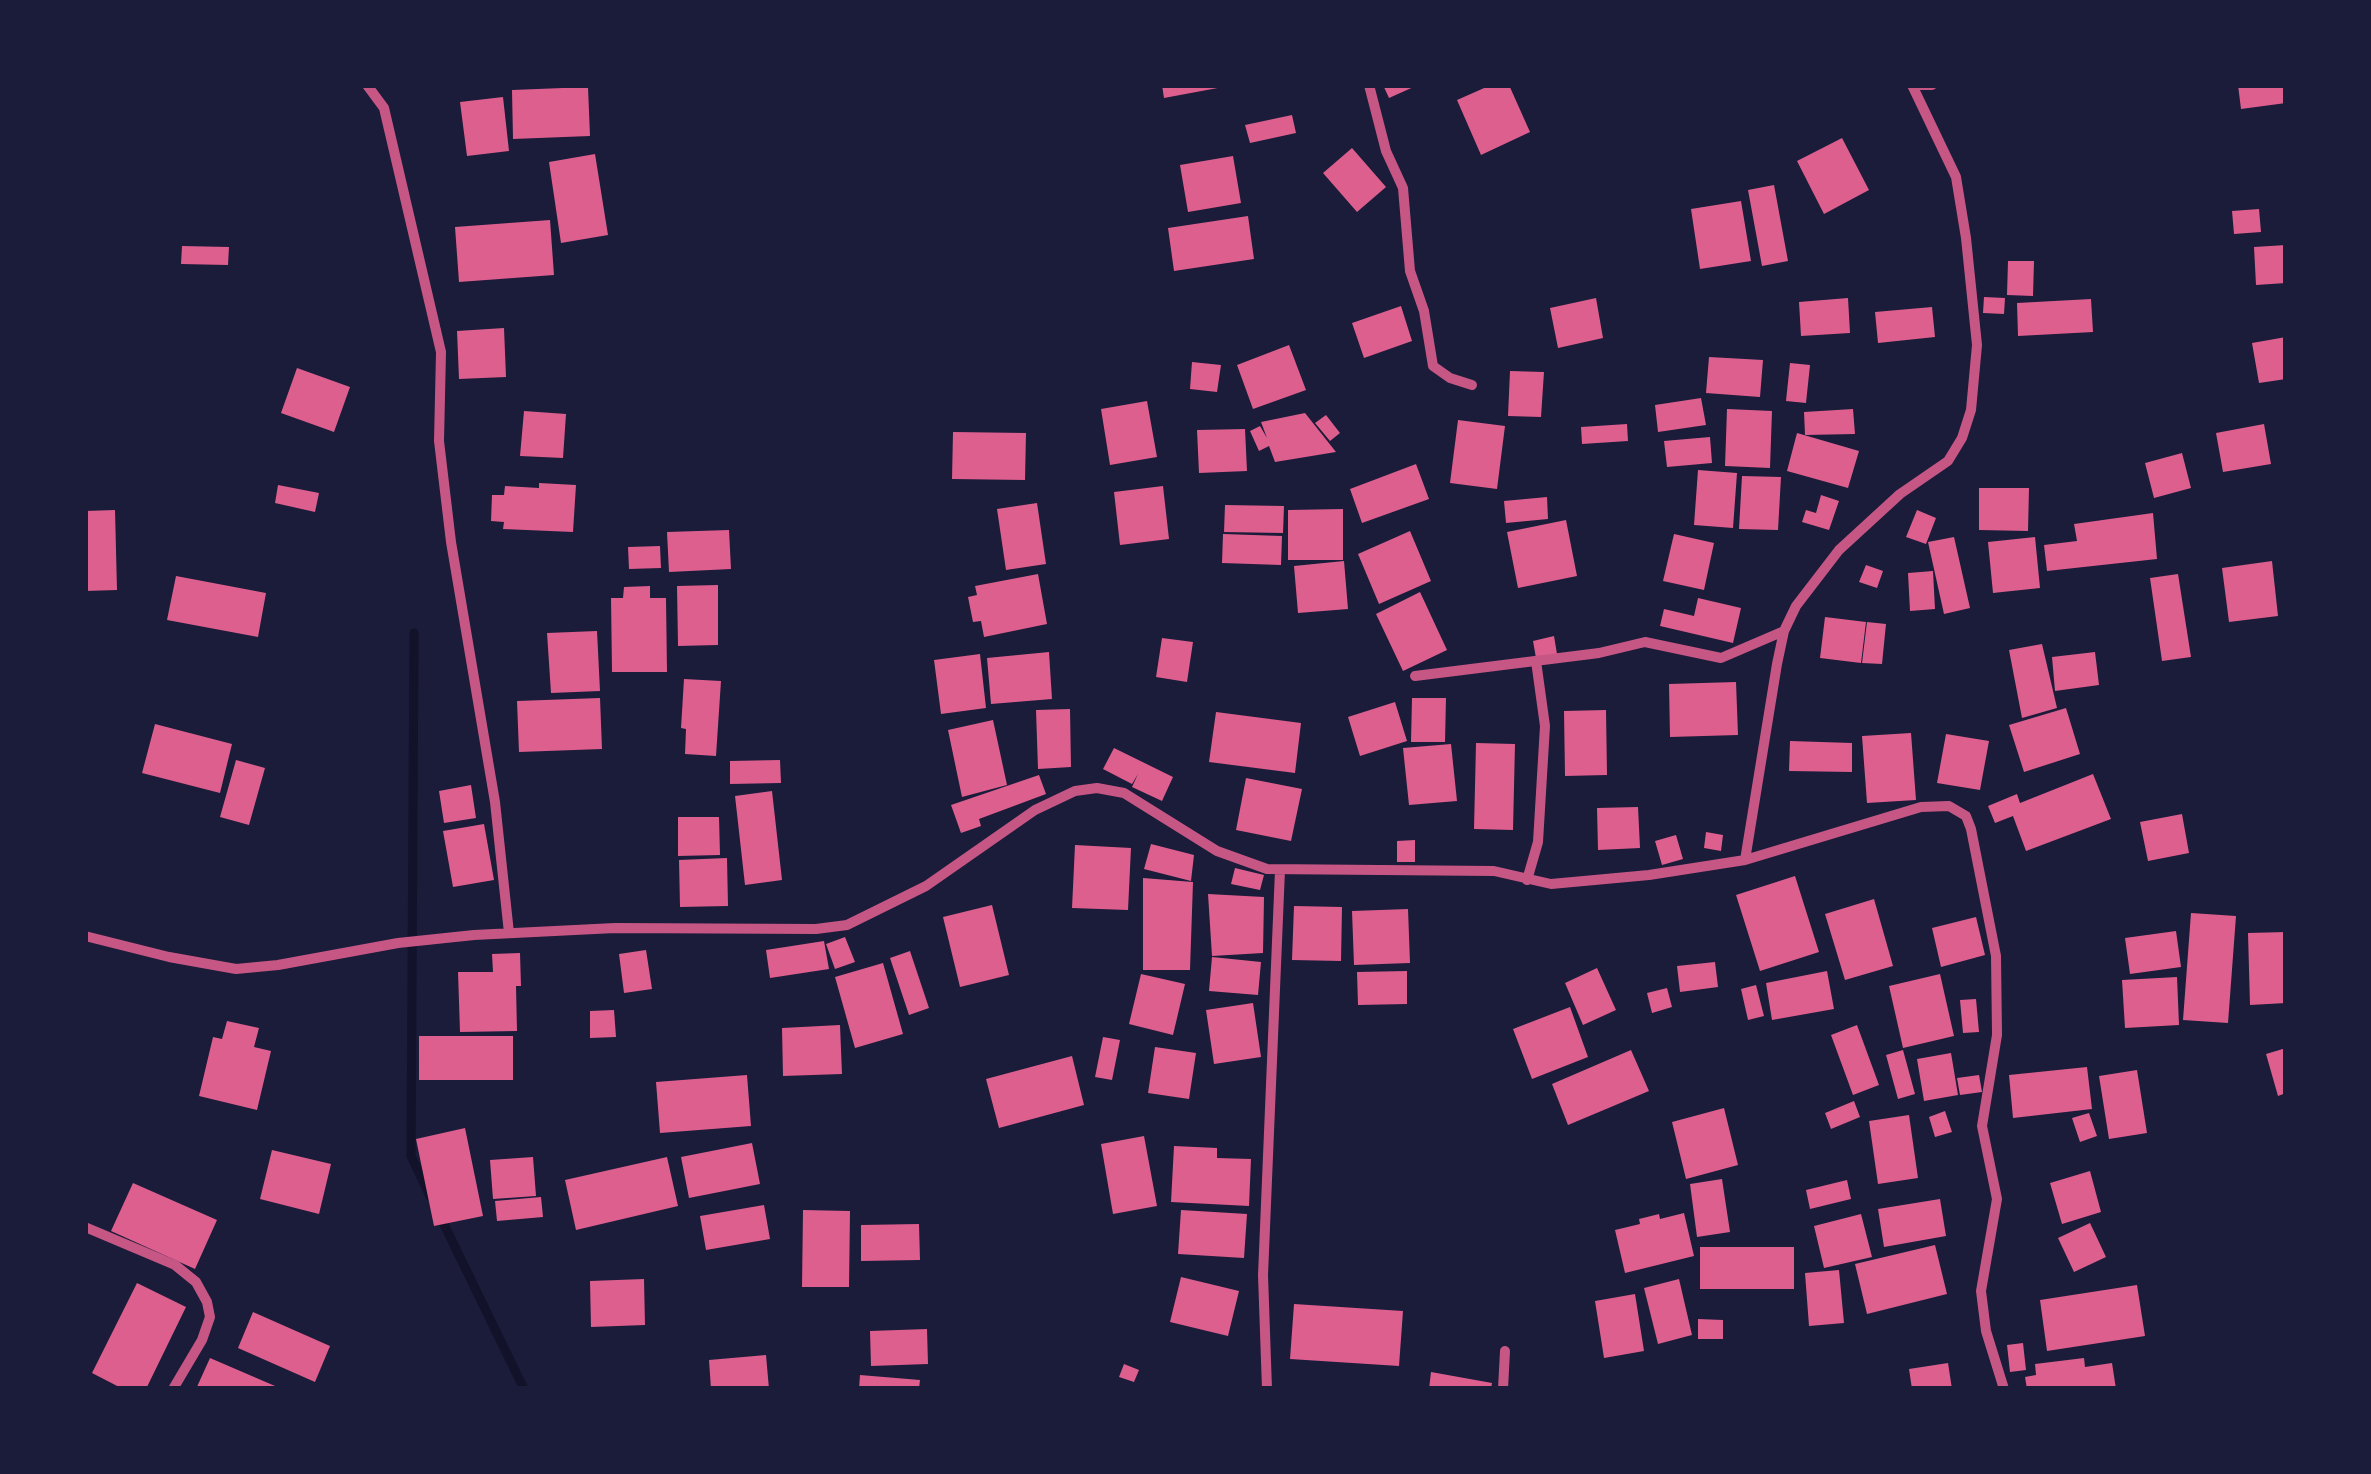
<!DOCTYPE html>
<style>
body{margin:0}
#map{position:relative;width:2371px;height:1474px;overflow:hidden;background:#1b1b3a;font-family:"Fira Sans Condensed",sans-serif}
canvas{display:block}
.frame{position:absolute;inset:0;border:88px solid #1b1b3a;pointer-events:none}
</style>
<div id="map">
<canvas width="2371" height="1474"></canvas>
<div class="frame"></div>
</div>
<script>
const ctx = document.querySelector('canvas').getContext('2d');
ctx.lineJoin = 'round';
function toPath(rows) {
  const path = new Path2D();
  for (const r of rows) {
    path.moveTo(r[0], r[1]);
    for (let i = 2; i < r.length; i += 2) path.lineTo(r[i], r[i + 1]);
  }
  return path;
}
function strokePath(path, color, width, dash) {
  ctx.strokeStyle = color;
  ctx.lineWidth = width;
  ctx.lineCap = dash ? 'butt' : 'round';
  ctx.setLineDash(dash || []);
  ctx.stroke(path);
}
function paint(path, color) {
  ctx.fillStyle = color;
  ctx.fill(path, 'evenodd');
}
strokePath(toPath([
 [414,633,411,1156,430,1196],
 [439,1214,524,1389]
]), '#12122b', 9);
paint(toPath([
 [1162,85,1222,85,1223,87,1164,98],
 [1383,85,1418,85,1389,98],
 [1491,85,1509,85,1530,132,1481,155,1457,100],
 [2238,85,2286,85,2286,103,2241,109],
 [588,87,590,136,513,139,512,90],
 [503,97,509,151,467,156,460,102],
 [1292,115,1296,133,1250,143,1245,125],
 [1842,138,1869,190,1824,214,1797,161],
 [1352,148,1386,187,1357,212,1323,173],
 [595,154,608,235,561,243,549,162],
 [1233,156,1241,203,1188,212,1180,165],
 [1774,185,1788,261,1762,266,1748,190],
 [1741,201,1751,261,1700,269,1691,209],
 [2259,209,2261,232,2234,234,2232,211],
 [1248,216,1254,259,1174,271,1168,228],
 [550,220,554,275,459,282,455,227],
 [2286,245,2286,283,2256,285,2254,247],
 [182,246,229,247,228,265,181,264],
 [2008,261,2034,261,2033,296,2007,295],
 [1984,297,2005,298,2004,314,1983,313],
 [1596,298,1603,338,1558,348,1550,308],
 [1848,298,1850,333,1801,336,1799,302],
 [2091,299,2093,332,2018,336,2017,303],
 [1401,306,1412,341,1364,358,1352,323],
 [1932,307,1935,337,1878,343,1875,312],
 [504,328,506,377,459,379,457,331],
 [2286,337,2286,379,2259,383,2252,343],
 [1289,345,1306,390,1253,409,1237,365],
 [1709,357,1763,360,1760,397,1706,393],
 [1192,362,1221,365,1217,392,1190,389],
 [1790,363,1810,365,1806,403,1786,401],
 [297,368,350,387,334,432,281,413],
 [1510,371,1544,372,1541,417,1508,416],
 [1701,398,1706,425,1658,432,1655,405],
 [1147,401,1157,457,1110,465,1101,409],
 [1727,409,1772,411,1770,468,1725,466],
 [1853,409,1855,434,1805,435,1804,412],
 [524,411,566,414,563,458,520,456],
 [1305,413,1336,452,1275,462,1269,446,1259,451,1250,431,1260,426,1267,438,1261,422],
 [1326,415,1340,433,1330,441,1315,423],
 [1458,420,1505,426,1497,489,1450,483],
 [1627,424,1628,441,1582,444,1581,427],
 [2264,424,2271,464,2223,472,2216,433],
 [1245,429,1247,471,1199,473,1197,430],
 [953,432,1026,433,1025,480,952,479],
 [1797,433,1859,451,1848,488,1787,471],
 [1710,437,1712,463,1667,467,1664,441],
 [2182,453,2191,488,2154,498,2145,463],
 [1416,464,1429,499,1362,523,1350,489],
 [1698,470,1737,473,1733,528,1694,525],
 [1742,476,1781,477,1778,530,1739,529],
 [539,483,576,485,573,532,503,529,504,522,491,521,492,495,504,495,505,486,539,488],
 [278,485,319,493,315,512,275,503],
 [1163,486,1169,539,1120,545,1114,492],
 [1979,488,2029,488,2028,531,1979,530],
 [1821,495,1839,501,1829,530,1802,522,1806,510,1816,513],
 [1547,497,1548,519,1506,523,1504,501],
 [1037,503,1046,564,1006,570,997,509],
 [1225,505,1284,506,1283,533,1224,532],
 [1343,509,1343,560,1288,560,1288,510],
 [115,510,117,590,85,591,85,511],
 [1917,510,1936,518,1926,544,1906,537],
 [2153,513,2157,559,2047,571,2044,545,2077,541,2074,524],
 [1566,520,1577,576,1518,588,1507,532],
 [729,530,731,569,669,572,667,532],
 [1410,531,1431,581,1379,604,1358,554],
 [1223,534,1282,536,1281,565,1222,563],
 [1674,534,1714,543,1704,590,1663,581],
 [1954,537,1970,608,1944,614,1928,542],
 [2035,537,2040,588,1993,593,1988,542],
 [660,546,661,568,629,569,628,547],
 [1344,561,1348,609,1298,613,1294,566],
 [2272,561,2278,616,2229,622,2222,568],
 [1866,565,1883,571,1877,588,1859,582],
 [1933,571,1935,609,1910,611,1908,573],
 [1038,574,1047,624,984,637,981,621,973,622,968,597,977,595,975,586],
 [2178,574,2191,657,2162,661,2150,578],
 [176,576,266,593,258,637,167,620],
 [718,585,718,645,678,646,677,586],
 [650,586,650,598,666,598,667,672,612,672,611,598,623,598,624,587],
 [1420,592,1447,650,1403,671,1376,614],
 [1698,598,1741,608,1733,643,1660,626,1664,609,1694,616],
 [1825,617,1866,622,1861,663,1820,658],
 [1867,622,1886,624,1882,664,1862,663],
 [597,631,600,691,551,693,547,633],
 [1554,636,1557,654,1536,658,1533,641],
 [1162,638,1193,642,1187,682,1156,677],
 [2042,644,2057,708,2022,718,2009,650],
 [1049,652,1052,699,991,704,987,658],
 [2095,652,2099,685,2055,691,2052,657],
 [980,654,986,708,941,714,934,660],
 [684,679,721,681,716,756,685,754,686,729,681,728],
 [1736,682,1738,735,1670,737,1669,684],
 [600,698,602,749,519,752,517,701],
 [1412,698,1446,698,1445,742,1411,742],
 [1395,702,1407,741,1360,756,1348,717],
 [2066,708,2080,754,2024,772,2009,725],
 [1070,709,1071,767,1038,769,1036,710],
 [1606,710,1607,775,1565,776,1564,711],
 [1216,712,1301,723,1295,773,1209,762],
 [993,720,1007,785,962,797,948,730],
 [155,724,232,744,220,793,142,773],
 [1911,733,1916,800,1867,803,1862,736],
 [1946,734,1989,741,1980,790,1937,783],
 [1790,741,1852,743,1852,772,1789,771],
 [1476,743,1515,744,1513,830,1474,829],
 [1451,744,1457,801,1409,805,1403,748],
 [1114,748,1173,777,1162,801,1132,787,1138,774,1132,784,1103,769],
 [236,760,265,768,249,825,220,817],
 [780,760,781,783,730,784,730,761],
 [2093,774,2111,819,2026,851,2013,816,1995,823,1988,806,2017,794,2020,803],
 [1039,775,1046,794,979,819,981,826,961,833,951,805],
 [1246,778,1302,789,1291,841,1236,830],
 [471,785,476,818,444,823,439,791],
 [772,791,782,880,745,885,735,796],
 [1638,807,1640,848,1598,850,1597,808],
 [2182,814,2189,853,2148,861,2140,822],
 [678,817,719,817,720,855,678,856],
 [484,824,494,880,453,887,443,831],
 [1706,832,1723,835,1721,851,1704,848],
 [1676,835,1683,859,1662,865,1655,841],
 [1415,840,1415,862,1397,862,1397,841],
 [1151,844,1194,855,1191,881,1144,869],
 [1075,845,1131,848,1128,910,1072,908],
 [727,858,728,906,680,907,679,860],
 [1235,868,1264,875,1260,890,1231,884],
 [1795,876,1819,952,1760,971,1736,895],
 [1143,878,1193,882,1190,970,1143,970],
 [1208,894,1264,897,1263,953,1212,956],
 [1874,899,1893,966,1845,980,1825,914],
 [992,905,1009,975,960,987,943,917],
 [1294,906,1342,907,1341,961,1292,960],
 [1408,909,1410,963,1354,965,1352,911],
 [2191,913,2236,916,2228,1023,2183,1020],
 [1976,917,1985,955,1941,967,1932,928],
 [2176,931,2181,967,2130,974,2125,938],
 [2286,932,2286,1003,2250,1005,2248,933],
 [845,937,855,962,835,969,826,944],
 [824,941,829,969,770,978,766,950],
 [646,950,652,989,624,993,619,954],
 [910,951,929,1008,909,1015,890,958],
 [520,953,521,986,516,986,517,1031,460,1032,458,972,493,972,492,954],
 [1212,957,1261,962,1258,995,1209,991],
 [1715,962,1718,987,1680,992,1677,966],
 [883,963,903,1034,855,1048,835,977],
 [1597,968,1616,1010,1583,1025,1565,983],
 [1407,971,1407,1004,1358,1005,1357,972],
 [1827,971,1834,1009,1772,1020,1766,983],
 [1141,974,1185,984,1173,1035,1129,1024],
 [1940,974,1954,1036,1903,1048,1889,986],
 [2177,977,2179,1025,2125,1028,2122,980],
 [1756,985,1764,1016,1748,1020,1741,989],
 [1667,988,1672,1007,1652,1013,1647,993],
 [1976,999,1979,1032,1963,1033,1960,1000],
 [1253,1003,1261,1057,1214,1064,1206,1010],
 [1570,1007,1588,1057,1532,1079,1513,1029],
 [614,1010,616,1037,590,1038,590,1011],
 [227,1021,259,1028,254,1047,271,1051,257,1110,199,1096,213,1037,222,1039],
 [840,1025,842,1074,783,1076,782,1028],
 [1857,1025,1879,1085,1853,1095,1831,1035],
 [419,1036,513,1036,513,1080,419,1080],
 [1103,1037,1120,1040,1112,1080,1095,1077],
 [1155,1047,1196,1053,1189,1099,1148,1093],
 [2286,1048,2286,1093,2278,1096,2266,1054],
 [1631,1050,1649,1091,1568,1125,1552,1084],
 [1903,1050,1915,1094,1898,1099,1886,1055],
 [1951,1053,1958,1095,1924,1101,1917,1059],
 [1072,1056,1084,1105,999,1128,986,1079],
 [2087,1067,2092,1109,2013,1118,2009,1075],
 [2137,1070,2147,1133,2109,1139,2099,1076],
 [747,1075,751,1126,660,1133,656,1082],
 [1979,1075,1982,1092,1960,1095,1957,1078],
 [1854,1101,1860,1117,1831,1129,1825,1113],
 [1724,1108,1738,1165,1686,1179,1672,1122],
 [1945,1111,1952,1132,1935,1137,1929,1117],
 [2089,1113,2097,1136,2080,1142,2072,1118],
 [1909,1115,1918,1178,1878,1184,1869,1121],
 [465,1128,483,1216,434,1226,416,1139],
 [1144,1136,1157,1206,1113,1214,1101,1144],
 [752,1143,760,1184,689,1198,681,1157],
 [1174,1146,1217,1148,1217,1158,1251,1159,1249,1206,1171,1202],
 [272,1150,331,1164,319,1214,260,1199],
 [533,1157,536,1196,493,1199,490,1160],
 [667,1157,678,1206,576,1230,565,1180],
 [2090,1171,2101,1212,2062,1224,2050,1183],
 [1722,1179,1730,1232,1697,1237,1690,1184],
 [1847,1180,1851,1199,1810,1209,1806,1190],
 [133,1183,217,1220,195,1269,111,1231],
 [541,1197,543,1217,497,1221,495,1201],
 [1940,1199,1946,1236,1884,1247,1878,1209],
 [764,1205,770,1239,706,1250,700,1216],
 [803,1210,850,1211,849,1287,802,1287],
 [1181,1210,1247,1214,1244,1258,1178,1254],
 [1684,1213,1694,1256,1625,1273,1615,1230,1640,1224,1639,1219,1659,1214,1660,1219],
 [1861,1214,1872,1257,1824,1268,1814,1226],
 [2090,1223,2106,1257,2074,1272,2058,1238],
 [919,1224,920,1260,861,1261,861,1225],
 [1935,1245,1947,1294,1867,1314,1855,1264],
 [1700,1247,1794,1247,1794,1289,1700,1289],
 [1839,1270,1844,1323,1809,1326,1805,1273],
 [1181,1277,1239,1291,1228,1336,1170,1322],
 [644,1279,645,1325,591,1327,590,1281],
 [1679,1279,1692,1335,1658,1344,1644,1288],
 [137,1283,186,1307,146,1389,123,1389,92,1373],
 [2137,1285,2145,1336,2047,1351,2040,1300],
 [1635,1294,1644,1351,1604,1358,1595,1301],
 [1294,1304,1403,1311,1399,1366,1290,1359],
 [253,1312,330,1346,315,1382,238,1348],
 [1698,1319,1723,1320,1723,1339,1698,1339],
 [927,1329,928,1364,871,1366,870,1331],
 [2023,1343,2026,1370,2010,1372,2007,1345],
 [766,1355,769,1389,711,1389,709,1360],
 [210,1358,282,1389,196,1389],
 [2084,1358,2085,1367,2112,1363,2116,1389,2027,1389,2025,1377,2036,1375,2035,1364],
 [1948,1363,1952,1389,1912,1389,1909,1369],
 [1124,1364,1139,1370,1134,1382,1119,1377],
 [1431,1372,1492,1383,1491,1389,1429,1389],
 [860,1375,920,1380,919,1389,859,1389]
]), '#dd5f8e');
strokePath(toPath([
 [367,85,384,108,441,352,439,441,451,542,495,802,509,933],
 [1369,85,1386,151,1403,188,1410,271,1424,311,1433,366,1450,378,1472,385],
 [1913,85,1932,85],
 [1415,676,1599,653,1645,642,1721,658,1784,631],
 [1745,860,1777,664,1784,631,1796,606,1839,550,1900,494,1948,461,1962,438,1971,410,1977,345,1966,238,1956,177,1912,85],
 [1527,880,1538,842,1545,726,1536,661],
 [85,936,169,957,236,969,278,965,398,943,474,935,615,928,816,929,847,925,926,886,1035,810,1075,791,1097,788,1124,793,1217,851,1267,869,1494,871,1551,884,1649,875,1745,860,1921,807,1949,806,1966,816,1971,829,1996,956,1997,1035,1982,1126,1997,1199,1981,1291,1986,1331,2004,1389],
 [85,1227,175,1265,196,1282,207,1302,210,1317,202,1340,173,1389],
 [1267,1389,1263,1275,1280,870],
 [1503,1389,1505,1351]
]), '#c65784', 10);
</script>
